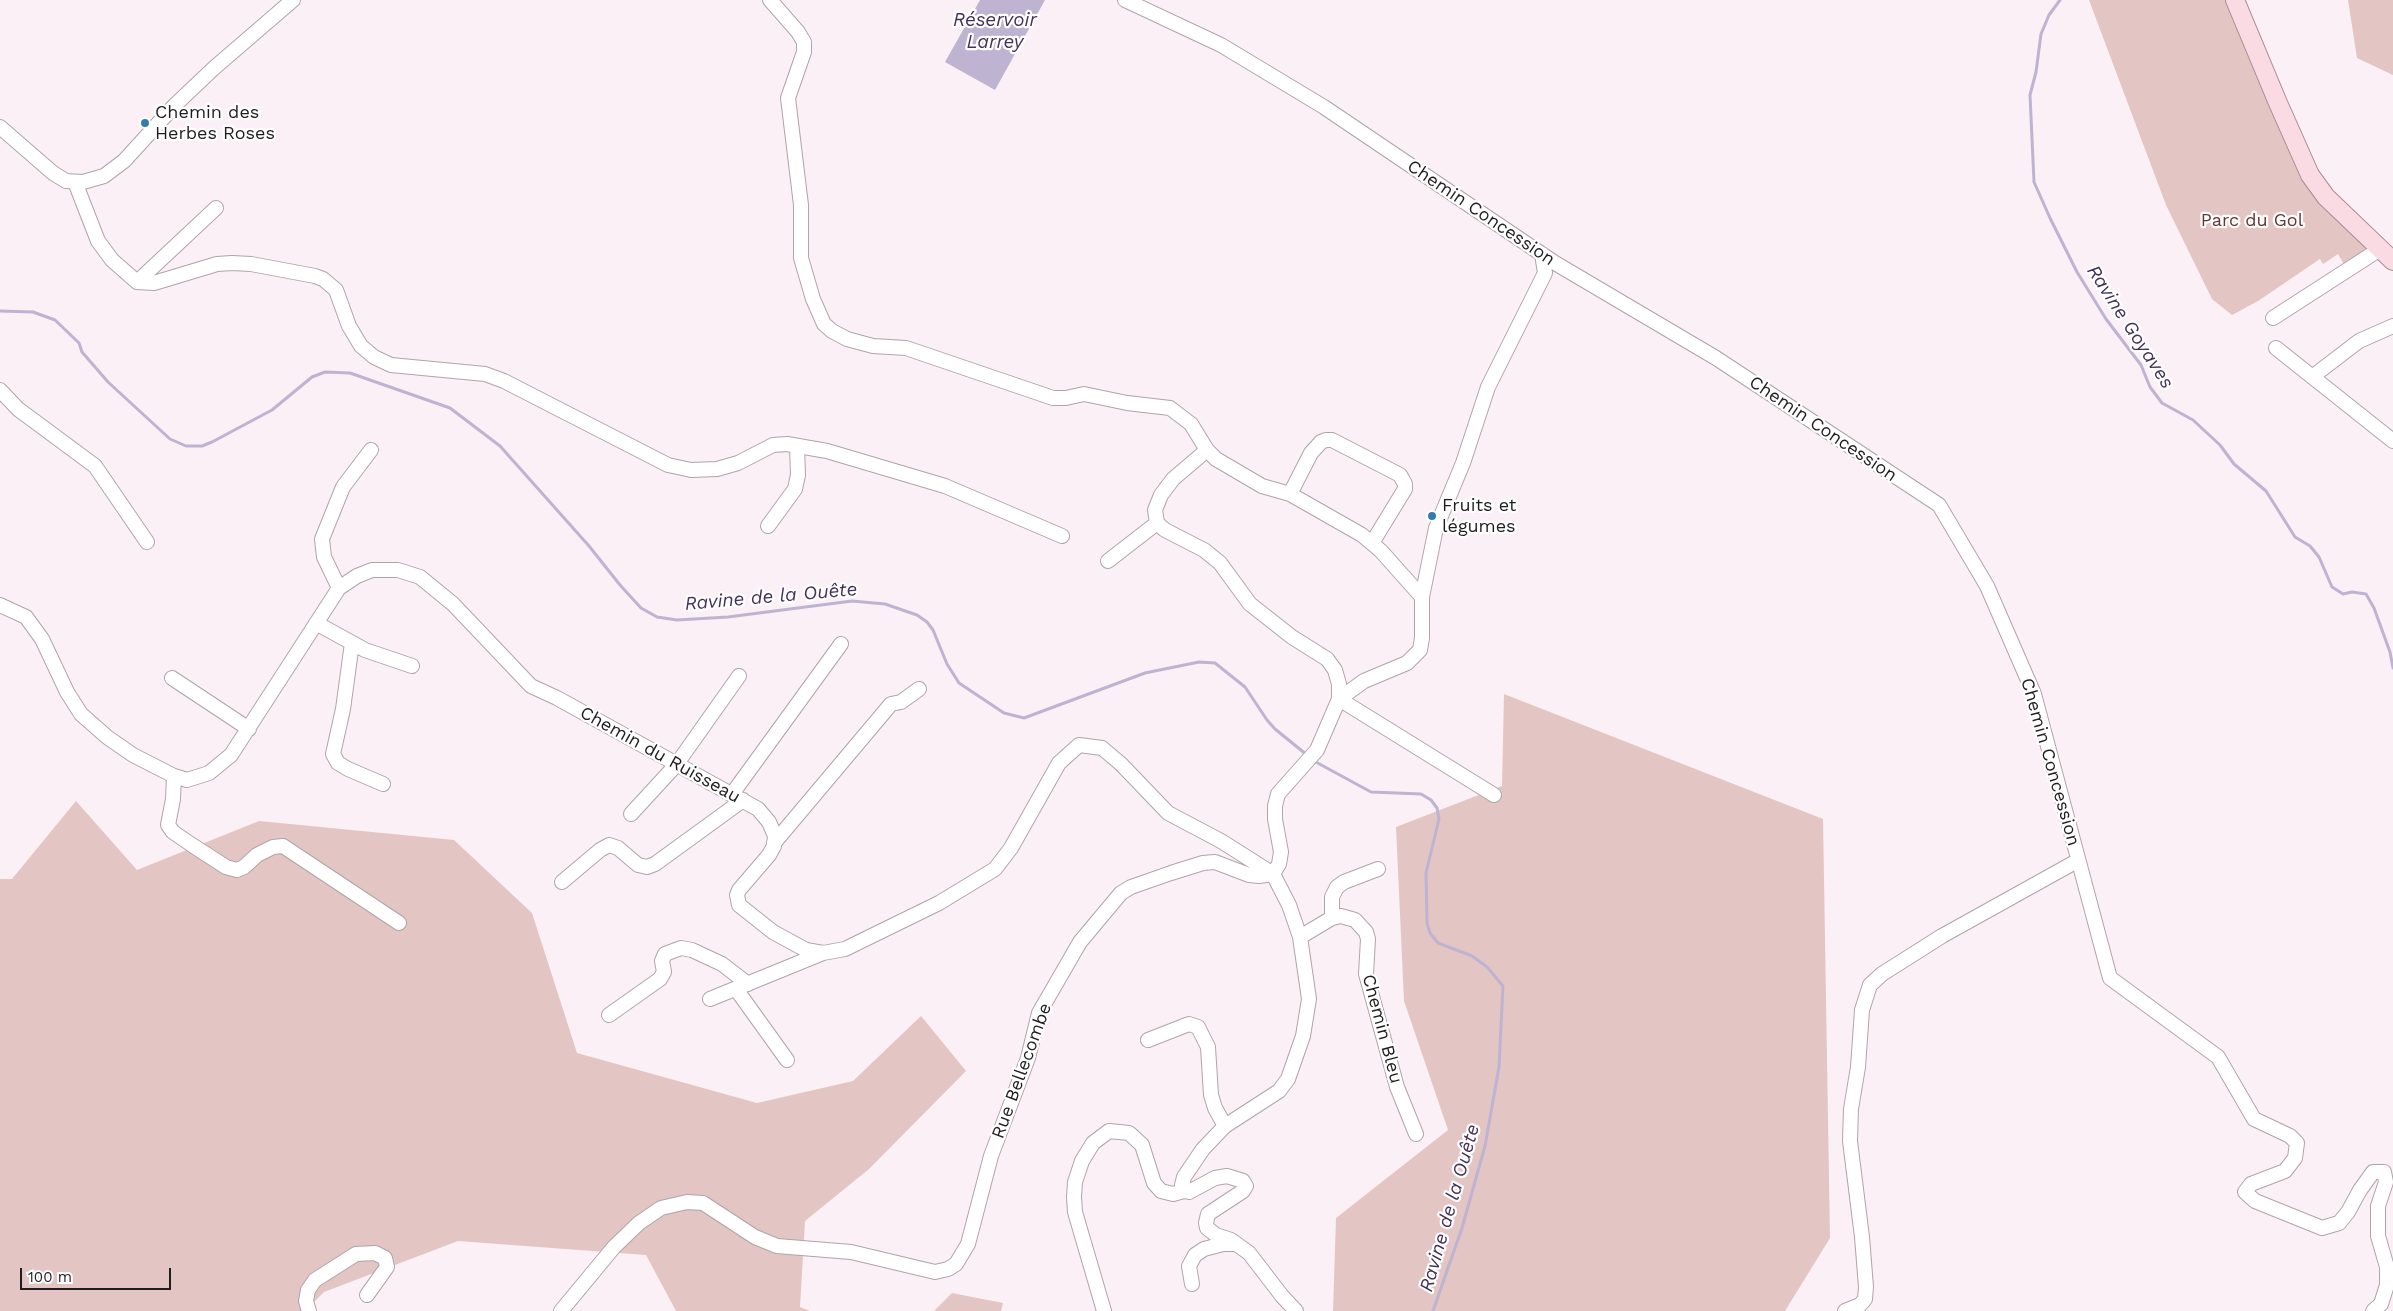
<!DOCTYPE html>
<meta charset="utf-8">
<style>
body{margin:0}
#map{position:relative;width:2393px;height:1311px;overflow:hidden;background:#fbf0f6;font-family:"Work Sans",sans-serif}
canvas{display:block}
.scale{position:absolute;left:20px;top:1268px;width:151px;height:22px;box-sizing:border-box;border:2px solid #211d1f;border-top:0;padding-left:6px;font-size:15px;line-height:18px;white-space:nowrap;color:#211d1f;-webkit-text-stroke:4px #fff;paint-order:stroke}
</style>
<div id="map">
<canvas width="2393" height="1311"></canvas>
<div class="scale">100 m</div>
</div>
<script>
const ctx = document.querySelector('canvas').getContext('2d');
ctx.lineJoin = 'round';
function paint(path, color) {
  ctx.fillStyle = color;
  ctx.fill(path, 'evenodd');
}
function toPath(rows) {
  const path = new Path2D();
  for (const r of rows) {
    path.moveTo(r[0], r[1]);
    for (let i = 2; i < r.length; i += 2) path.lineTo(r[i], r[i + 1]);
  }
  return path;
}
function strokePath(path, color, width, dash) {
  ctx.strokeStyle = color;
  ctx.lineWidth = width;
  ctx.lineCap = dash ? 'butt' : 'round';
  ctx.setLineDash(dash || []);
  ctx.stroke(path);
}
function drawText(font, color, halo, rows, align = 'center') {
  ctx.font = font + ' "Work Sans",sans-serif';
  ctx.lineWidth = 4.5;
  ctx.setLineDash([]);
  ctx.textBaseline = 'middle';
  ctx.strokeStyle = halo;
  ctx.fillStyle = color;
  for (const [text, x, y, turn = 0] of rows) {
    ctx.save();
    ctx.translate(x, y);
    ctx.rotate((+turn || 0) * Math.PI / 180);
    ctx.textAlign = isNaN(turn) ? turn : align;
    if (halo) ctx.strokeText(text, 0, 0);
    ctx.fillText(text, 0, 0);
    ctx.restore();
  }
}
paint(toPath([
 [2089,0,2229,0,2301,171,2371,247,2345,266,2338,254,2323,264,2320,259,2258,301,2232,315,2212,299,2166,205],
 [2348,0,2393,0,2393,75,2357,58],
 [1504,694,1823,819,1830,1238,1785,1311,1333,1311,1336,1218,1448,1130,1404,1001,1396,827,1502,786],
 [76,801,137,870,259,821,454,840,532,913,577,1053,757,1103,853,1081,921,1016,966,1071,869,1169,805,1221,800,1307,810,1311,676,1311,646,1255,458,1241,324,1292,305,1311,0,1311,0,879,12,879],
 [952,1293,1003,1303,1001,1311,934,1311]
]), '#e3c5c3');
paint(toPath([
 [980,0,1045,0,995,90,945,62]
]), '#beb3d1');
strokePath(toPath([
 [2060,0,2049,15,2041,34,2036,72,2030,95,2034,182,2050,218,2077,272,2106,319,2141,365,2150,387,2162,403,2193,420,2220,445,2234,464,2266,491,2295,537,2310,546,2319,557,2332,587,2343,594,2352,592,2366,594,2374,608,2390,652,2393,668],
 [0,311,33,312,55,320,79,343,82,352,108,382,170,439,186,446,202,446,212,442,272,410,312,377,325,372,350,373,450,408,500,446,589,546,620,585,641,608,657,617,677,620,728,617,852,601,885,604,917,615,927,622,933,630,947,664,959,683,1004,713,1024,718,1145,673,1199,662,1215,663,1245,687,1267,720,1275,729,1307,755],
 [1314,761,1371,792,1421,794,1431,800,1437,808,1439,819,1426,873,1427,923,1430,933,1438,943,1472,956,1487,967,1503,986,1499,1067,1485,1146,1462,1228,1433,1311]
]), '#beb3d1', 3);
const minor = toPath([
 [770,0,798,32,804,42,804,52,788,98,801,205,801,258,813,299,824,324,832,331,847,339,873,346,906,348,1053,398,1066,398,1084,394,1127,403,1170,408,1191,424,1207,450,1216,459,1262,486,1290,494,1362,535,1381,551,1422,597],
 [1125,0,1221,45,1324,107,1555,263,1716,358,1939,505,1987,586,2034,694,2110,978,2218,1057,2254,1119,2290,1136,2297,1143,2295,1158,2285,1171,2251,1184,2245,1192,2255,1201,2322,1228,2339,1223,2348,1212,2360,1190,2373,1172,2384,1172,2386,1182,2378,1206,2378,1236,2387,1267,2387,1285,2381,1304,2373,1311],
 [0,127,53,173,66,181,83,182,104,176,124,161,175,105,214,68,293,0],
 [75,182,98,241,112,260,137,282,154,283,217,264,232,263,251,264,315,276,323,279,336,290,349,326,361,346,374,357,391,365,485,374,504,381,668,465,691,470,717,469,738,463,773,445,787,444,827,451,945,486,1062,536],
 [137,282,216,208],
 [2273,318,2380,249],
 [2276,348,2393,441],
 [2312,377,2359,341,2393,326],
 [0,390,18,409,95,466,147,542],
 [1207,450,1173,479,1161,495,1155,510,1157,523,1165,530,1204,550,1220,563,1250,604,1292,637,1327,659,1335,670,1339,684,1339,699,1494,795],
 [1290,494,1311,453,1321,442,1326,440,1332,440,1400,475,1405,484,1405,489,1372,543],
 [768,526,795,489,798,475,797,446],
 [1108,561,1157,523],
 [339,588,324,557,322,539,343,487,371,450],
 [0,605,26,617,42,639,67,692,81,714,107,737,133,755,174,776,187,780,209,773,231,755,339,588,357,576,372,570,398,570,420,577,453,604,531,686,557,698,758,809,769,822,775,836,774,846,769,855,739,890,737,895,739,905,773,932,806,950,823,953,845,949,939,903,995,869,1011,848,1059,763,1079,745,1102,748,1121,764,1168,813,1221,841,1273,874,1289,905,1300,937,1309,999,1303,1036,1288,1079,1279,1091,1225,1126,1203,1149,1184,1177,1182,1185,1184,1191,1189,1192,1215,1178,1227,1176,1243,1181,1246,1186,1243,1191,1208,1214,1206,1223,1207,1228,1216,1235,1231,1240,1249,1253,1282,1296,1296,1311],
 [316,623,365,650,412,666],
 [352,643,343,709,333,754,338,763,348,769,383,784],
 [172,678,249,729],
 [174,776,173,799,168,825,173,832,192,845,226,867,237,870,244,867,257,855,273,847,283,846,399,923],
 [732,794,841,644],
 [631,814,676,765,739,676],
 [774,843,891,704,901,702,919,689],
 [562,882,600,850,609,845,618,848,638,865,647,867,655,864,743,800],
 [1332,918,1332,897,1337,887,1344,882,1378,869],
 [1300,937,1332,918,1341,916,1355,920,1366,932,1368,939,1366,974,1397,1087,1416,1134],
 [736,989,787,1060],
 [710,999,823,953],
 [609,1015,660,979,664,972,662,961,665,954,681,948,692,950,722,964,748,984],
 [1148,1040,1189,1024,1198,1027,1208,1047,1211,1095,1215,1108,1225,1126],
 [1192,1284,1189,1266,1195,1255,1204,1249,1223,1244,1236,1244],
 [309,1311,306,1301,308,1290,315,1280,356,1254,375,1253,385,1258,387,1267,367,1295],
 [561,1311,614,1247,639,1223,661,1208,687,1202,703,1203,755,1237,777,1246,851,1252,935,1272,948,1269,956,1264,968,1244,991,1156,1028,1058,1039,1013,1080,942,1121,893,1131,887,1171,873,1203,863,1215,862,1249,875,1259,876,1273,874,1279,864,1281,852,1275,819,1275,806,1278,794,1317,750,1339,699,1364,681,1407,663,1420,650,1422,638,1422,597,1436,528,1463,463,1488,387,1545,273,1542,254],
 [1104,1311,1075,1212,1074,1197,1075,1182,1082,1161,1093,1143,1109,1131,1129,1133,1142,1145,1154,1183,1161,1191,1173,1194,1184,1191],
 [1845,1311,1860,1305,1865,1299,1866,1287,1862,1237,1850,1141,1851,1109,1858,1067,1862,1010,1870,985,1882,974,1942,936,2077,861]
]);
const major = toPath([
 [2235,0,2278,103,2310,175,2326,197,2393,261]
]);
strokePath(minor, '#afa4aa', 16);
strokePath(major, '#ad8993', 20);
strokePath(minor, '#fff', 14);
strokePath(major, '#fbdbe3', 18);
for (const [x, y, r, color] of [
 [145,123,5,"#327db0"],
 [1432,516,5,"#327db0"]
]) {
  const dot = new Path2D();
  dot.arc(x, y, r, 0, 2 * Math.PI);
  ctx.fillStyle = color;
  ctx.fill(dot);
  strokePath(dot, '#fff', 2);
}
drawText('18px', '#211d1f', '#fff', [
 ["Chemin des",155,113],
 ["Herbes Roses",155,134],
 ["Fruits et",1442,506],
 ["légumes",1442,527]
], 'left');
drawText('18px', '#211d1f', '#fff', [
 ["Chemin Concession",1481,213,34],
 ["Chemin Concession",1823,429,34],
 ["Chemin du Ruisseau",660,755,29],
 ["Chemin Concession",2050,762,74],
 ["Chemin Bleu",1382,1029,75],
 ["Rue Bellecombe",1022,1071,-70]
]);
drawText('18px', '#673434', '#fff', [
 ["Parc du Gol",2252,221]
]);
drawText('italic 19px', '#42315b', '#fff', [
 ["Réservoir",995,20],
 ["Larrey",995,42],
 ["Ravine Goyaves",2130,327,57],
 ["Ravine de la Ouête",771,597,-5],
 ["Ravine de la Ouête",1450,1208,-74]
]);
</script>
